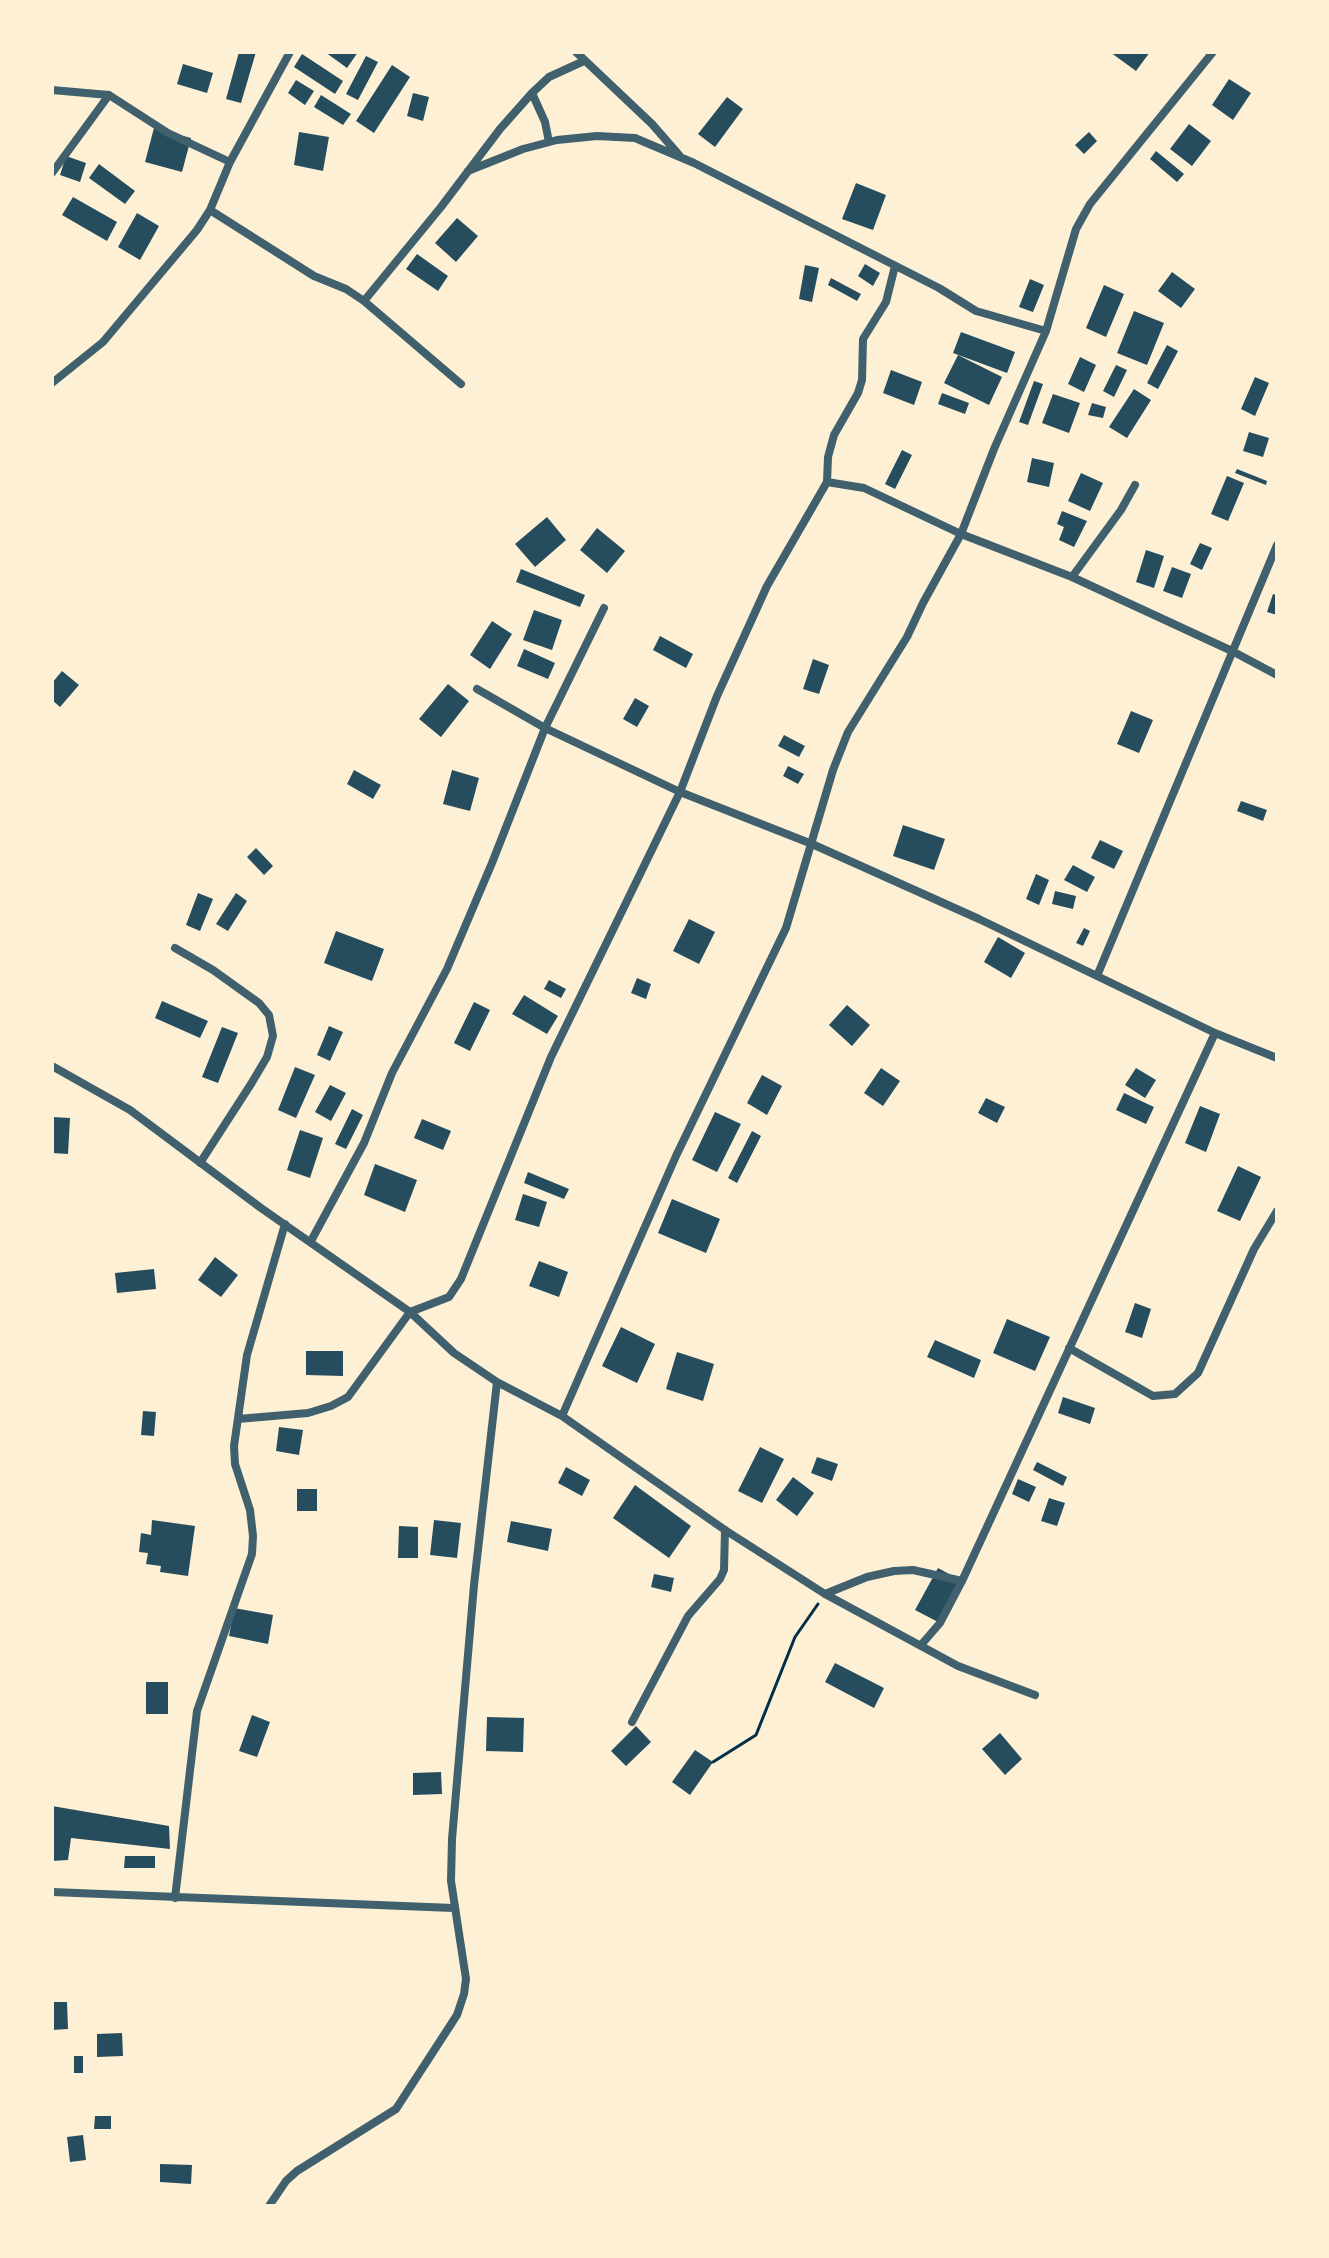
<!DOCTYPE html>
<style>
body{margin:0}
#map{position:relative;width:1329px;height:2258px;overflow:hidden;background:#fdf0d5;font-family:"Source Sans 3",sans-serif}
canvas{display:block}
.frame{position:absolute;inset:0;border:54px solid #fdf0d5;pointer-events:none}
</style>
<div id="map">
<canvas width="1329" height="2258"></canvas>
<div class="frame"></div>
</div>
<script>
const ctx = document.querySelector('canvas').getContext('2d');
ctx.lineJoin = 'round';
function paint(path, color) {
  ctx.fillStyle = color;
  ctx.fill(path, 'evenodd');
}
function toPath(rows) {
  const path = new Path2D();
  for (const r of rows) {
    path.moveTo(r[0], r[1]);
    for (let i = 2; i < r.length; i += 2) path.lineTo(r[i], r[i + 1]);
  }
  return path;
}
function strokePath(path, color, width, dash) {
  ctx.strokeStyle = color;
  ctx.lineWidth = width;
  ctx.lineCap = dash ? 'butt' : 'round';
  ctx.setLineDash(dash || []);
  ctx.stroke(path);
}
paint(toPath([
 [239,52,256,52,241,103,226,99],
 [325,52,358,52,347,68],
 [1110,52,1150,52,1136,71],
 [302,54,343,81,335,94,294,67],
 [366,56,378,62,358,100,346,94],
 [183,64,213,73,207,93,177,84],
 [392,65,410,77,374,133,356,121],
 [1229,79,1251,93,1233,120,1212,105],
 [296,80,314,91,305,105,288,93],
 [413,93,429,97,423,121,407,116],
 [321,95,351,114,343,125,314,107],
 [727,97,743,109,715,147,698,134],
 [1189,124,1211,141,1192,166,1170,149],
 [154,128,191,138,182,172,145,162],
 [299,132,329,137,323,171,294,165],
 [1089,132,1097,141,1084,154,1075,145],
 [1156,151,1184,174,1177,182,1150,159],
 [66,156,86,163,80,182,60,175],
 [99,164,135,191,125,204,89,178],
 [856,183,886,195,873,230,842,219],
 [73,197,117,222,107,241,62,215],
 [137,213,159,226,140,260,118,247],
 [457,218,478,236,456,262,435,243],
 [417,254,448,276,438,291,406,269],
 [865,264,880,273,873,286,858,276],
 [805,265,819,268,812,302,799,299],
 [1172,272,1195,289,1181,308,1158,291],
 [831,278,861,294,857,301,828,285],
 [1030,279,1044,285,1033,312,1019,307],
 [1104,285,1124,294,1106,337,1086,328],
 [1134,311,1164,323,1147,365,1117,353],
 [961,332,1015,352,1007,373,953,353],
 [1167,345,1178,351,1158,389,1147,383],
 [958,355,1002,377,989,405,944,383],
 [1080,357,1096,365,1084,392,1068,384],
 [1116,365,1127,370,1114,397,1103,391],
 [891,370,922,382,914,405,883,393],
 [1255,377,1269,383,1255,416,1241,409],
 [1034,381,1043,384,1028,425,1019,422],
 [1134,389,1151,400,1127,438,1109,427],
 [942,393,969,403,965,414,938,404],
 [1053,394,1080,403,1069,433,1042,423],
 [1092,403,1106,407,1103,418,1088,415],
 [1249,432,1269,438,1263,457,1243,451],
 [902,450,912,455,895,489,885,484],
 [1032,458,1054,463,1049,487,1027,482],
 [1237,469,1267,481,1266,485,1235,473],
 [1081,473,1103,483,1090,511,1068,501],
 [1227,476,1244,483,1228,521,1211,514],
 [1062,511,1087,521,1074,547,1059,540,1064,527,1057,524],
 [547,517,566,540,535,567,515,544],
 [597,528,625,551,607,573,580,550],
 [1200,543,1212,548,1202,570,1190,564],
 [1146,550,1164,556,1154,588,1136,582],
 [1172,567,1191,574,1182,598,1163,591],
 [521,569,585,595,580,607,516,582],
 [1273,594,1277,595,1277,615,1267,612],
 [534,610,562,620,552,650,523,640],
 [492,621,512,634,490,669,470,655],
 [660,636,693,654,686,668,653,650],
 [524,649,555,663,548,679,517,666],
 [813,659,829,665,819,694,803,689],
 [62,671,79,685,60,707,52,700,52,683],
 [448,684,469,701,441,737,419,719],
 [635,698,649,706,637,727,623,719],
 [1131,711,1153,720,1139,753,1117,744],
 [784,735,805,746,799,757,778,746],
 [788,766,804,774,798,784,783,776],
 [354,770,381,785,373,799,347,784],
 [452,770,479,778,470,811,443,804],
 [1241,801,1267,810,1263,821,1237,811],
 [903,825,945,839,934,870,893,856],
 [1100,840,1123,851,1114,869,1091,858],
 [256,848,273,866,264,875,247,857],
 [1073,865,1095,877,1087,892,1064,880],
 [1036,874,1049,880,1039,905,1026,899],
 [1055,891,1076,896,1073,909,1052,904],
 [198,893,213,899,200,931,186,925],
 [236,893,247,901,228,931,216,924],
 [689,919,715,932,699,964,673,951],
 [1084,928,1090,931,1083,946,1076,943],
 [336,931,384,949,372,981,324,963],
 [998,937,1025,953,1011,978,984,962],
 [637,978,651,984,646,999,631,993],
 [549,980,566,989,561,998,544,989],
 [524,995,558,1016,547,1034,512,1014],
 [162,1001,208,1021,200,1038,155,1018],
 [474,1002,490,1010,470,1051,454,1043],
 [847,1005,870,1025,852,1046,829,1025],
 [329,1026,343,1032,330,1061,317,1055],
 [222,1027,238,1033,218,1083,202,1077],
 [295,1067,315,1075,296,1118,278,1110],
 [881,1068,900,1081,883,1106,864,1093],
 [1136,1068,1156,1080,1145,1098,1125,1085],
 [762,1075,782,1086,767,1115,747,1103],
 [330,1085,346,1093,331,1121,315,1112],
 [1124,1093,1154,1107,1146,1124,1116,1110],
 [986,1098,1005,1107,997,1123,978,1113],
 [1200,1106,1220,1114,1206,1152,1185,1143],
 [352,1109,363,1115,346,1149,335,1144],
 [715,1112,741,1124,717,1172,692,1160],
 [52,1117,70,1118,68,1154,52,1153],
 [422,1119,451,1131,443,1150,414,1138],
 [300,1130,323,1138,310,1178,287,1170],
 [752,1131,761,1136,737,1183,728,1178],
 [375,1164,417,1180,405,1212,364,1195],
 [1238,1166,1261,1177,1240,1221,1217,1211],
 [528,1172,569,1189,564,1199,524,1183],
 [523,1194,547,1202,539,1227,515,1220],
 [672,1199,720,1219,706,1253,658,1233],
 [215,1257,238,1275,221,1297,198,1280],
 [539,1261,568,1272,559,1297,529,1286],
 [154,1269,156,1289,117,1293,115,1273],
 [1135,1303,1151,1309,1142,1338,1125,1332],
 [1007,1319,1050,1337,1035,1371,993,1353],
 [621,1327,655,1344,637,1383,602,1366],
 [935,1340,981,1360,974,1378,927,1357],
 [306,1351,343,1351,343,1376,306,1375],
 [677,1352,714,1364,703,1401,666,1389],
 [1063,1397,1095,1408,1090,1424,1058,1413],
 [143,1411,156,1412,154,1436,141,1435],
 [279,1427,303,1430,299,1455,276,1451],
 [760,1447,784,1459,762,1503,738,1491],
 [817,1457,838,1464,832,1481,811,1473],
 [1037,1462,1067,1477,1063,1486,1033,1470],
 [566,1467,590,1480,582,1496,558,1483],
 [793,1477,814,1493,797,1516,776,1500],
 [1018,1479,1036,1487,1029,1502,1012,1494],
 [635,1485,691,1526,669,1558,613,1518],
 [297,1489,317,1489,317,1511,297,1511],
 [1049,1498,1065,1503,1057,1526,1041,1521],
 [152,1520,195,1526,188,1576,160,1572,161,1566,146,1564,148,1553,139,1552,141,1533,151,1535],
 [434,1520,461,1523,457,1558,430,1555],
 [511,1521,552,1529,548,1551,507,1542],
 [399,1526,418,1527,418,1558,398,1558],
 [938,1568,962,1581,940,1623,915,1610],
 [654,1574,674,1578,671,1592,651,1587],
 [234,1608,273,1615,268,1644,229,1636],
 [835,1663,884,1688,874,1708,825,1682],
 [146,1682,168,1682,168,1714,146,1714],
 [252,1715,270,1722,257,1757,239,1751],
 [487,1717,524,1718,523,1752,486,1751],
 [636,1726,651,1742,626,1766,611,1751],
 [1000,1733,1022,1759,1005,1775,982,1749],
 [695,1750,713,1762,690,1795,672,1782],
 [441,1772,442,1794,413,1795,413,1773],
 [52,1806,169,1826,170,1849,71,1838,68,1860,52,1861],
 [125,1856,155,1856,155,1868,124,1868],
 [52,2002,67,2002,68,2029,52,2030],
 [122,2033,123,2056,97,2057,97,2034],
 [74,2056,83,2056,83,2073,74,2073],
 [95,2116,111,2116,111,2129,94,2129],
 [83,2135,86,2160,70,2162,67,2137],
 [160,2164,192,2165,191,2184,160,2182]
]), '#264d5e');
strokePath(toPath([
 [713,1762,756,1735,795,1637,818,1604]
]), '#003049', 3);
strokePath(toPath([
 [576,52,652,124,679,155],
 [52,90,109,95,168,133,230,162,290,52],
 [532,93,545,122,549,142],
 [468,171,523,149,557,140,597,136,635,138,694,163,939,288,976,311,1046,331],
 [52,173,109,95],
 [210,210,314,276,346,289,364,301,461,384],
 [364,301,441,207,500,129,532,93,549,77,584,61],
 [52,383,103,342,197,230,210,210,230,162],
 [827,482,864,488,961,534,1072,577,1232,651,1277,675],
 [1072,577,1121,510,1135,485],
 [477,689,545,728,680,792,812,844,979,919,1215,1033,1277,1058],
 [175,948,213,970,259,1003,269,1015,273,1036,267,1057,251,1084,200,1163],
 [1097,976,1277,545],
 [52,1066,130,1110,261,1208,410,1312,454,1353,497,1382,562,1416,725,1530,825,1594,958,1666,1035,1695],
 [311,1241,364,1143,392,1073,447,969,492,863,545,728,604,608],
 [1069,1348,1153,1396,1175,1394,1198,1373,1254,1249,1277,1211],
 [562,1416,676,1156,786,928,833,770,848,732,907,637,923,603,961,534,994,449,1046,331,1076,229,1090,204,1213,52],
 [238,1419,308,1413,331,1406,348,1397,410,1312,449,1297,461,1279,551,1057,680,792,717,696,767,586,827,482,828,457,834,435,858,393,862,380,863,339,886,302,895,266],
 [825,1594,867,1577,894,1571,913,1570,962,1581],
 [921,1645,940,1623,962,1581,1215,1033],
 [632,1722,688,1616,720,1579,724,1570,725,1530],
 [52,1892,453,1908],
 [175,1898,197,1711,252,1554,253,1536,250,1510,235,1464,234,1446,247,1355,285,1224],
 [269,2206,286,2181,297,2171,396,2109,457,2015,464,1994,466,1979,451,1881,452,1839,474,1585,497,1382]
]), '#3f606c', 8);
</script>
